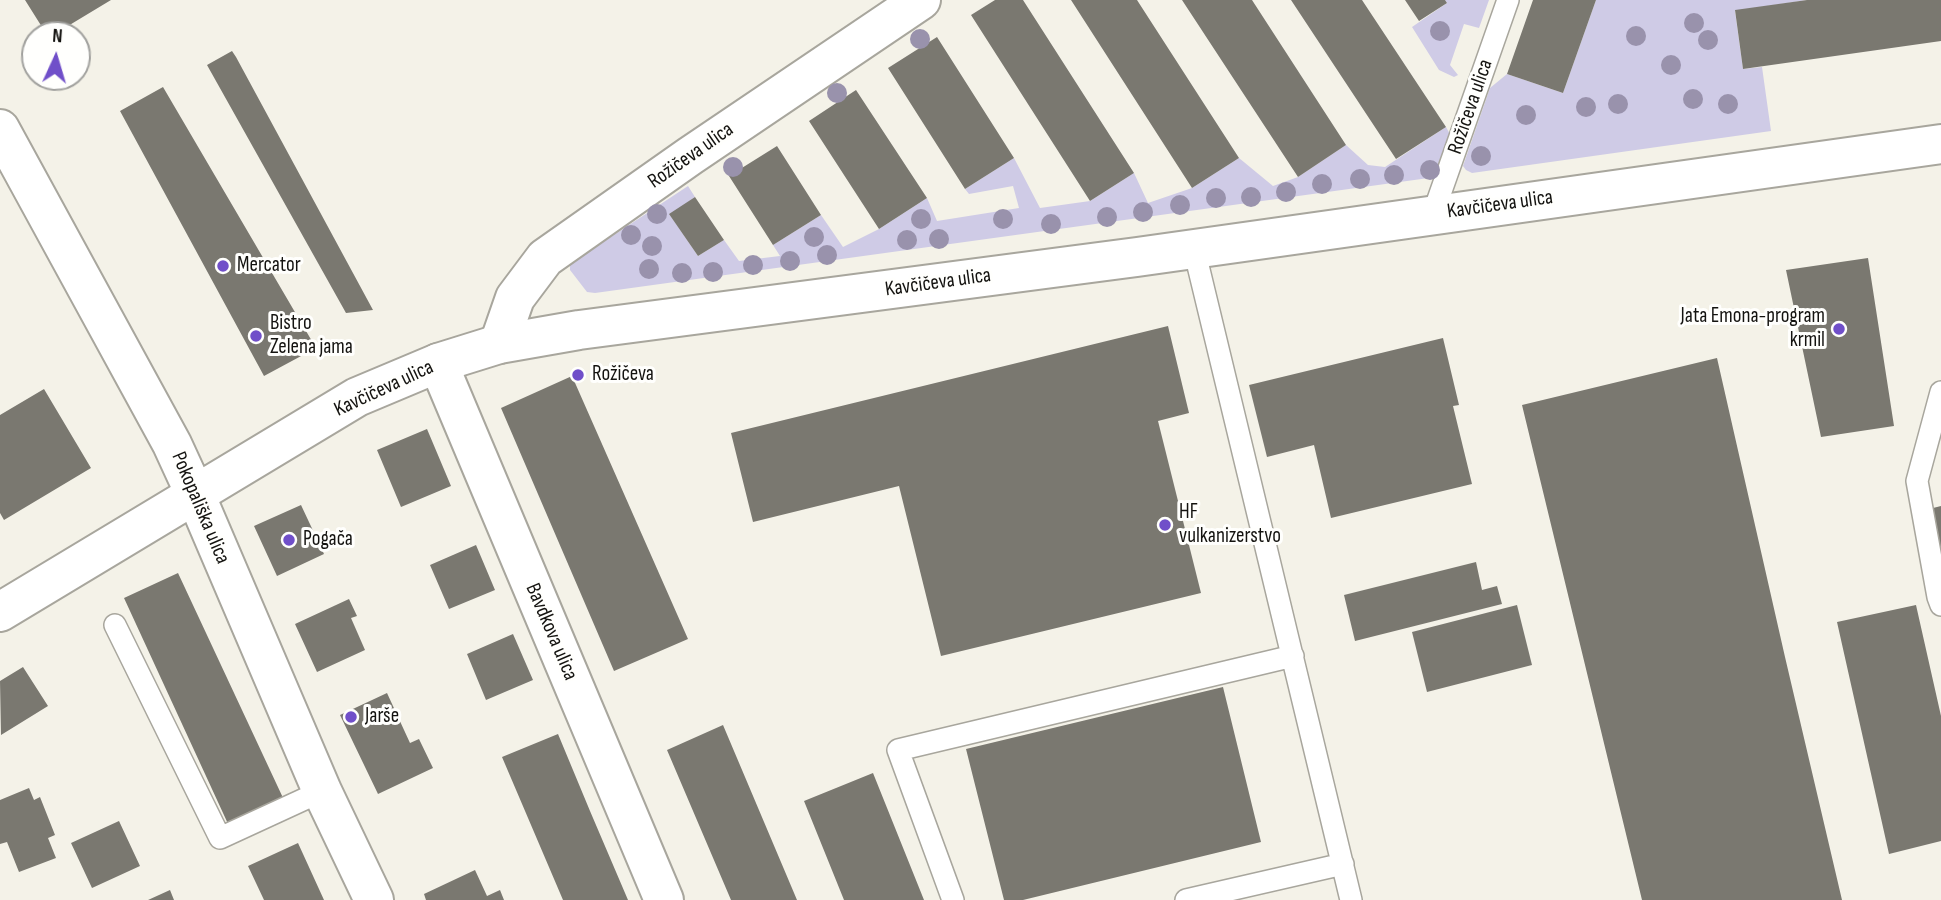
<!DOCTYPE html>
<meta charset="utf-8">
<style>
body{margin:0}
#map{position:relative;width:1941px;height:900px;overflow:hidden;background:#f4f2e8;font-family:"Sofia Sans Condensed",sans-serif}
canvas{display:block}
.north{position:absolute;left:21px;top:21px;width:70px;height:70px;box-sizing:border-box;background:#fffffd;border:2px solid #a1a19e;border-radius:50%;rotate:4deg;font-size:19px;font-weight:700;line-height:28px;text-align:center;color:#141310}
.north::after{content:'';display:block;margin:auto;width:24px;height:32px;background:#704fc9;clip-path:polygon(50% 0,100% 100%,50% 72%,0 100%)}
</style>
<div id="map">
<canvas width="1941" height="900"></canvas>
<div class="north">N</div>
</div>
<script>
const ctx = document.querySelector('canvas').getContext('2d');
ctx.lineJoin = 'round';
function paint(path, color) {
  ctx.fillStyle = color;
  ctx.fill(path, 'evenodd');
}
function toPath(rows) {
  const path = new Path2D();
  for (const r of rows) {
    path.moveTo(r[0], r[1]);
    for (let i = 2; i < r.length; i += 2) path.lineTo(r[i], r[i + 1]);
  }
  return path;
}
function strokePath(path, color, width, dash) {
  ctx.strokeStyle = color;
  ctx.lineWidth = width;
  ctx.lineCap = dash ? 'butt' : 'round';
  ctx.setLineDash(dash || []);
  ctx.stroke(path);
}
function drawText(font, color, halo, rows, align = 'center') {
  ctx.font = font + ' "Sofia Sans Condensed",sans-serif';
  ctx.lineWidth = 6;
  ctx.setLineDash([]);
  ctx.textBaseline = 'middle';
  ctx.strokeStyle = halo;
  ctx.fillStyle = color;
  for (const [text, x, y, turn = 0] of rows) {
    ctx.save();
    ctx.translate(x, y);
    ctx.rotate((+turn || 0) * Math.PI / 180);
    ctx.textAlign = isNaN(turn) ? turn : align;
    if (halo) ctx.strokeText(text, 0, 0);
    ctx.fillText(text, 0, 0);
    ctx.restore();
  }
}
paint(toPath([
 [1445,0,1489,0,1479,28,1464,24,1450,65,1458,75,1454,77,1439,70,1412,27,1447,3],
 [1596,0,1807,0,1735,11,1743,69,1762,67,1771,131,1472,173,1466,170,1463,166,1490,88,1507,74,1563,93],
 [1446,127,1451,136,1436,177,595,293,587,292,570,270,570,264,688,186,695,197,670,215,698,256,724,240,739,261,780,256,773,245,821,215,843,247,879,229,927,198,937,221,1019,208,1013,186,969,194,965,189,1014,158,1040,208,1090,201,1134,173,1148,203,1192,188,1239,158,1273,186,1298,177,1346,145,1368,165,1385,167]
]), '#cfcbe6');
paint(toPath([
 [25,0,111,0,53,35,47,35],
 [995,0,1023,0,1134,173,1090,201,971,15],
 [1071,0,1137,0,1239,158,1192,188],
 [1182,0,1252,0,1346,145,1298,177],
 [1291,0,1362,0,1446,127,1396,159],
 [1405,0,1445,0,1447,3,1419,21],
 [1533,0,1596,0,1563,93,1507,74],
 [1807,0,1941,0,1941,41,1743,69,1735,10],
 [937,37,1014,158,965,189,888,68],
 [232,51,236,57,373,310,346,313,207,65],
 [163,87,316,348,264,376,120,111],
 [856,90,927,198,879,229,809,121],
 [777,146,821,215,773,245,729,176],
 [695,197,724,240,698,256,669,214],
 [1868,258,1894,426,1821,437,1786,270],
 [1168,326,1189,413,1158,421,1201,593,941,656,899,486,753,522,731,433],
 [1443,338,1459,405,1453,406,1472,484,1331,518,1314,445,1267,457,1249,385],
 [1717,358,1785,657,1842,900,1642,900,1522,405],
 [572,376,688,639,614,671,501,408],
 [44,389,91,468,4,520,0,513,0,415],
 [427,429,451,486,401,507,377,450],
 [301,505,324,554,277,576,254,526],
 [1941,506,1941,557,1929,509],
 [476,545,495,590,449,609,430,565],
 [1476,562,1482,590,1497,586,1502,604,1355,641,1344,595],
 [178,573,284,800,229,826,124,598],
 [349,599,357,616,351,618,365,650,317,672,295,624],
 [1517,605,1532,665,1427,692,1412,632],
 [1916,605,1941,716,1941,841,1889,854,1837,622],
 [513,634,533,680,486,700,467,654],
 [23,667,48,706,1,735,0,681],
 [1223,687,1261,842,1023,900,1004,900,966,749],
 [387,693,410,743,419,739,433,768,378,794,340,715],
 [723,725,797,900,731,900,667,750],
 [558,734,590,811,628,900,563,900,502,757],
 [873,773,924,900,844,900,804,801],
 [29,788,34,800,40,797,55,835,48,838,56,858,19,872,7,842,0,844,0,800],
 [119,821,140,866,92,888,71,843],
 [298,843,324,900,264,900,248,866],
 [475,870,487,896,500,890,504,900,426,900,424,894],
 [170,890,174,900,148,900]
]), '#7a7870');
const service = toPath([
 [1433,214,1508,0],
 [1194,249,1351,900],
 [1941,392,1917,481,1938,597,1941,605],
 [115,625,220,838,322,791],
 [953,900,898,750,1293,656],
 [1186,900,1343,864]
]);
const minor = toPath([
 [499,344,515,298,545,258,690,156,921,0],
 [438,363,664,900],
 [195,494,322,791,374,900]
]);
const tertiary = toPath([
 [0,129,172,444,195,494],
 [0,612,357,397,438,363,499,344,579,330,1137,257,1941,144]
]);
strokePath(service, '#a8a69d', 24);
strokePath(minor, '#a8a69d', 42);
strokePath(tertiary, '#a8a69d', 42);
strokePath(service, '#fff', 21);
strokePath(minor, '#fff', 38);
strokePath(tertiary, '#fff', 38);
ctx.fillStyle = '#9992ac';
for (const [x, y] of [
 [1694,23],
 [1440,31],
 [1636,36],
 [920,39],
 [1708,40],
 [1671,65],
 [837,93],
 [1693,99],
 [1618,104],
 [1728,104],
 [1586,107],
 [1526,115],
 [1481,156],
 [733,167],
 [1430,170],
 [1394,175],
 [1360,179],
 [1322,184],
 [1286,192],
 [1251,197],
 [1216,198],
 [1180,205],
 [1143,212],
 [657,214],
 [1107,217],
 [921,219],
 [1003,219],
 [1051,224],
 [631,235],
 [814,237],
 [939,239],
 [907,240],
 [652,246],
 [827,255],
 [790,261],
 [753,265],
 [649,269],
 [713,272],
 [682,273]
]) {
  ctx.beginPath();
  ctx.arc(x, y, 10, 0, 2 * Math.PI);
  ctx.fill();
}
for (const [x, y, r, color] of [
 [223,266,7,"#704fc9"],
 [1839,329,7,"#704fc9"],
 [256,336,7,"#704fc9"],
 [578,375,7,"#704fc9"],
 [1165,525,7,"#704fc9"],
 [289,540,7,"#704fc9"],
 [351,717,7,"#704fc9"]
]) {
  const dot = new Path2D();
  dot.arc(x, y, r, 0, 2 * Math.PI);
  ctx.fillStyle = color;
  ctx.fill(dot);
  strokePath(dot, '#fffffd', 2.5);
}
drawText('21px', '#141310', '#fffffd', [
 ["Rožičeva ulica",1471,107,-71],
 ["Rožičeva ulica",691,156,-35],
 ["Kavčičeva ulica",1500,205,-8],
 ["Kavčičeva ulica",938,283,-8],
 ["Kavčičeva ulica",384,389,-25],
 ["Pokopališka ulica",200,508,67],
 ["Bavdkova ulica",551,632,67]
]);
drawText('21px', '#141310', '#fffffd', [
 ["Mercator",237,266],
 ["Jata Emona-program",1825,317,"right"],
 ["krmil",1825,341,"right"],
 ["Bistro",270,324],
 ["Zelena jama",270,348],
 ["Rožičeva",592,375],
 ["HF",1179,513],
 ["vulkanizerstvo",1179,537],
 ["Pogača",303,540],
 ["Jarše",365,717]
], 'left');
</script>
